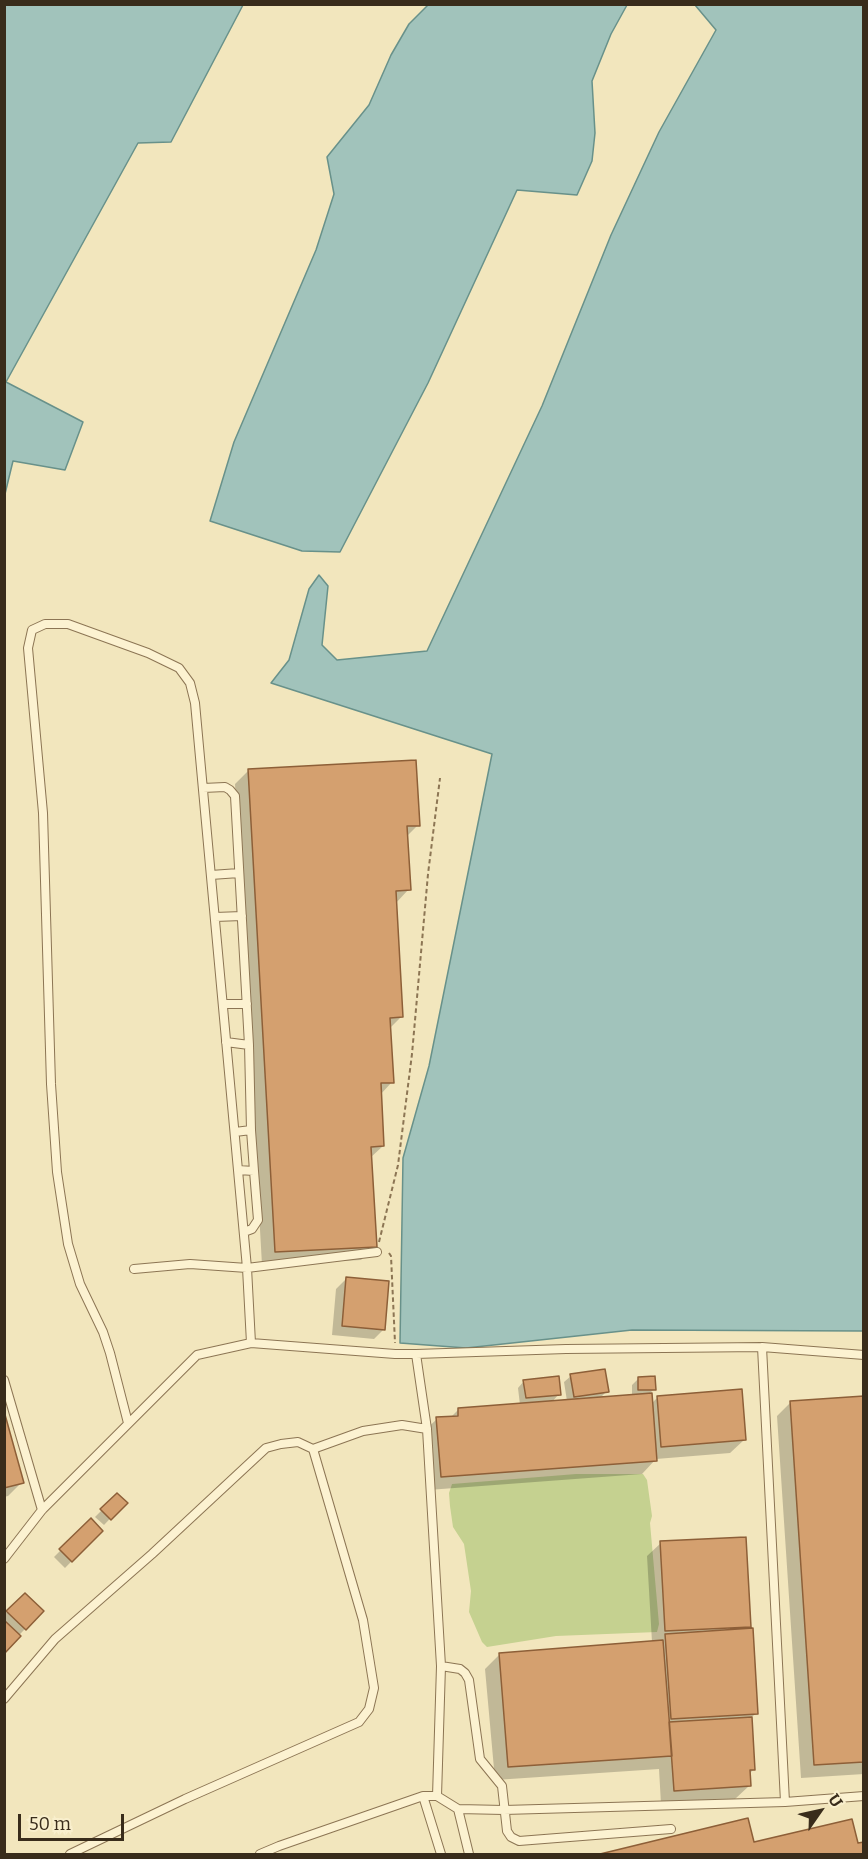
<!DOCTYPE html>
<style>
body{margin:0}
#map{position:relative;width:868px;height:1859px;overflow:hidden;background:#f2e6bd;font-family:Bitter,serif}
canvas{display:block}
.frame{position:absolute;inset:0;border:6px solid #392c1b;pointer-events:none}
.north{position:absolute;left:790px;top:1781px;width:60px;height:60px;-webkit-text-stroke:4px #f9efcd;paint-order:stroke;rotate:56deg;font-size:16px;font-weight:700;line-height:24px;text-align:center;color:#392c1b}
.north::after{content:'';display:block;margin:auto;width:21px;height:27px;background:#392c1b;clip-path:polygon(50% 0,100% 100%,50% 72%,0 100%)}
.scale{position:absolute;left:18px;top:1814px;width:106px;height:27px;box-sizing:border-box;border:3px solid #392c1b;border-top:0;padding-left:8px;font-size:18px;line-height:21px;white-space:nowrap;color:#392c1b;-webkit-text-stroke:4px #f9efcd;paint-order:stroke}
</style>
<div id="map">
<canvas width="868" height="1859"></canvas>
<div class="frame"></div>
<div class="north">U</div>
<div class="scale">50 m</div>
</div>
<script>
const ctx = document.querySelector('canvas').getContext('2d');
ctx.lineJoin = 'round';
function paint(path, color) {
  ctx.fillStyle = color;
  ctx.fill(path, 'evenodd');
}
function toPath(rows) {
  const path = new Path2D();
  for (const r of rows) {
    path.moveTo(r[0], r[1]);
    for (let i = 2; i < r.length; i += 2) path.lineTo(r[i], r[i + 1]);
  }
  return path;
}
function strokePath(path, color, width, dash) {
  ctx.strokeStyle = color;
  ctx.lineWidth = width;
  ctx.lineCap = dash ? 'butt' : 'round';
  ctx.setLineDash(dash || []);
  ctx.stroke(path);
}
paint(toPath([
 [576,1474,643,1474,647,1480,652,1516,650,1523,659,1624,657,1632,556,1636,487,1647,482,1642,469,1612,471,1591,464,1544,453,1527,450,1506,449,1493,452,1484]
]), '#c5d190');
const water = toPath([
 [5,4,243,5,171,142,138,143,6,382,83,422,65,470,13,461,5,494,5,4],
 [429,4,627,5,611,34,592,81,595,133,592,161,577,195,517,190,428,383,340,552,302,551,210,521,234,442,316,250,334,194,327,157,369,105,391,55,409,24,429,4],
 [695,5,863,5,863,1331,632,1330,466,1348,400,1343,403,1158,429,1066,492,754,271,683,289,660,309,589,319,575,328,586,322,645,337,660,427,651,542,406,611,235,659,132,716,30,695,5]
]);
paint(water, '#a1c3bb');
strokePath(water, '#68918a', 1.5);
paint(toPath([
 [249,770,418,825,406,837,409,889,395,904,401,1017,390,1028,392,1082,380,1095,383,1146,370,1158,375,1246,361,1260,262,1265,235,784],
 [346,1279,384,1329,374,1339,332,1335,336,1289],
 [571,1376,607,1391,599,1399,632,1396,632,1385,638,1379,654,1389,650,1393,651,1404,658,1397,744,1440,730,1453,656,1459,642,1474,428,1490,423,1432,437,1419,450,1418,458,1410,520,1405,518,1388,524,1381,559,1394,551,1403,567,1401,564,1382],
 [864,1398,864,1774,801,1778,777,1416,790,1403],
 [4,1413,22,1482,8,1496,4,1497],
 [117,1495,125,1503,104,1525,95,1517],
 [91,1520,101,1531,65,1568,54,1557],
 [661,1543,750,1627,746,1630,756,1713,750,1719,754,1769,748,1775,749,1786,735,1799,661,1804,659,1769,495,1780,485,1669,499,1655,652,1642,647,1556],
 [25,1595,42,1611,4,1651,4,1615],
 [747,1820,753,1844,857,1845,864,1843,864,1854,606,1854]
]), '#0003');
const building = toPath([
 [416,760,420,826,407,826,411,890,396,891,403,1017,390,1018,394,1083,381,1083,384,1146,371,1147,377,1247,275,1252,248,769,416,760],
 [346,1277,389,1281,385,1330,342,1326,346,1277],
 [605,1369,609,1392,574,1397,570,1374,605,1369],
 [559,1376,561,1395,526,1398,523,1380,559,1376],
 [655,1376,656,1390,638,1390,638,1377,655,1376],
 [742,1389,746,1440,661,1447,657,1396,742,1389],
 [652,1393,657,1461,441,1477,436,1417,458,1416,458,1408,652,1393],
 [864,1396,864,1762,814,1765,790,1401,864,1396],
 [4,1411,24,1483,4,1488,4,1411],
 [117,1493,128,1503,111,1520,100,1509,117,1493],
 [91,1518,103,1531,72,1562,59,1549,91,1518],
 [746,1537,751,1627,665,1631,660,1541,746,1537],
 [25,1593,44,1611,26,1630,6,1611,25,1593],
 [4,1620,21,1636,4,1654,4,1620],
 [753,1628,758,1714,671,1719,665,1634,753,1628],
 [663,1640,672,1756,508,1767,499,1653,663,1640],
 [752,1717,755,1770,750,1770,751,1786,674,1791,669,1722,752,1717],
 [748,1818,754,1842,852,1819,858,1843,864,1842,864,1854,600,1854,748,1818]
]);
paint(building, '#d4a06f');
strokePath(building, '#8d5f38', 1.5);
const lane = toPath([
 [203,788,225,787,230,790,235,796,249,1045],
 [211,875,239,873],
 [215,917,242,916],
 [223,1004,247,1004],
 [226,1042,249,1045,251,1130,235,1132],
 [251,1130,254,1171],
 [238,1170,254,1171,258,1220,252,1229,244,1232],
 [134,1269,190,1264,247,1268,377,1252],
 [762,1347,864,1355],
 [416,1354,566,1349,762,1347,785,1802],
 [4,1380,42,1510],
 [128,1423,110,1353,103,1332,80,1284,68,1244,57,1172,51,1084,43,813,28,648,32,630,45,624,68,624,148,653,179,668,190,683,195,703,247,1268,251,1343],
 [313,1449,363,1431,402,1425,427,1429],
 [4,1559,42,1510,197,1355,251,1343,395,1354,416,1354,427,1429,441,1666,437,1796,423,1796,279,1846,260,1854],
 [441,1666,460,1669,465,1673,469,1680,480,1759,502,1786,507,1831,511,1837,519,1841,671,1829],
 [4,1699,55,1639,152,1554,266,1448,281,1444,298,1442,313,1449,363,1620,374,1688,369,1709,359,1722,185,1799,70,1854],
 [423,1796,441,1854],
 [437,1796,458,1809,469,1854],
 [458,1809,504,1810,785,1802,864,1796]
]);
strokePath(lane, '#8c7554', 10);
strokePath(toPath([
 [379,1242,398,1165,412,1054,428,874,440,778],
 [389,1253,391,1256,395,1343]
]), '#8c7554', 2, [4.5, 3]);
strokePath(lane, '#fcf2d1', 8);
</script>
